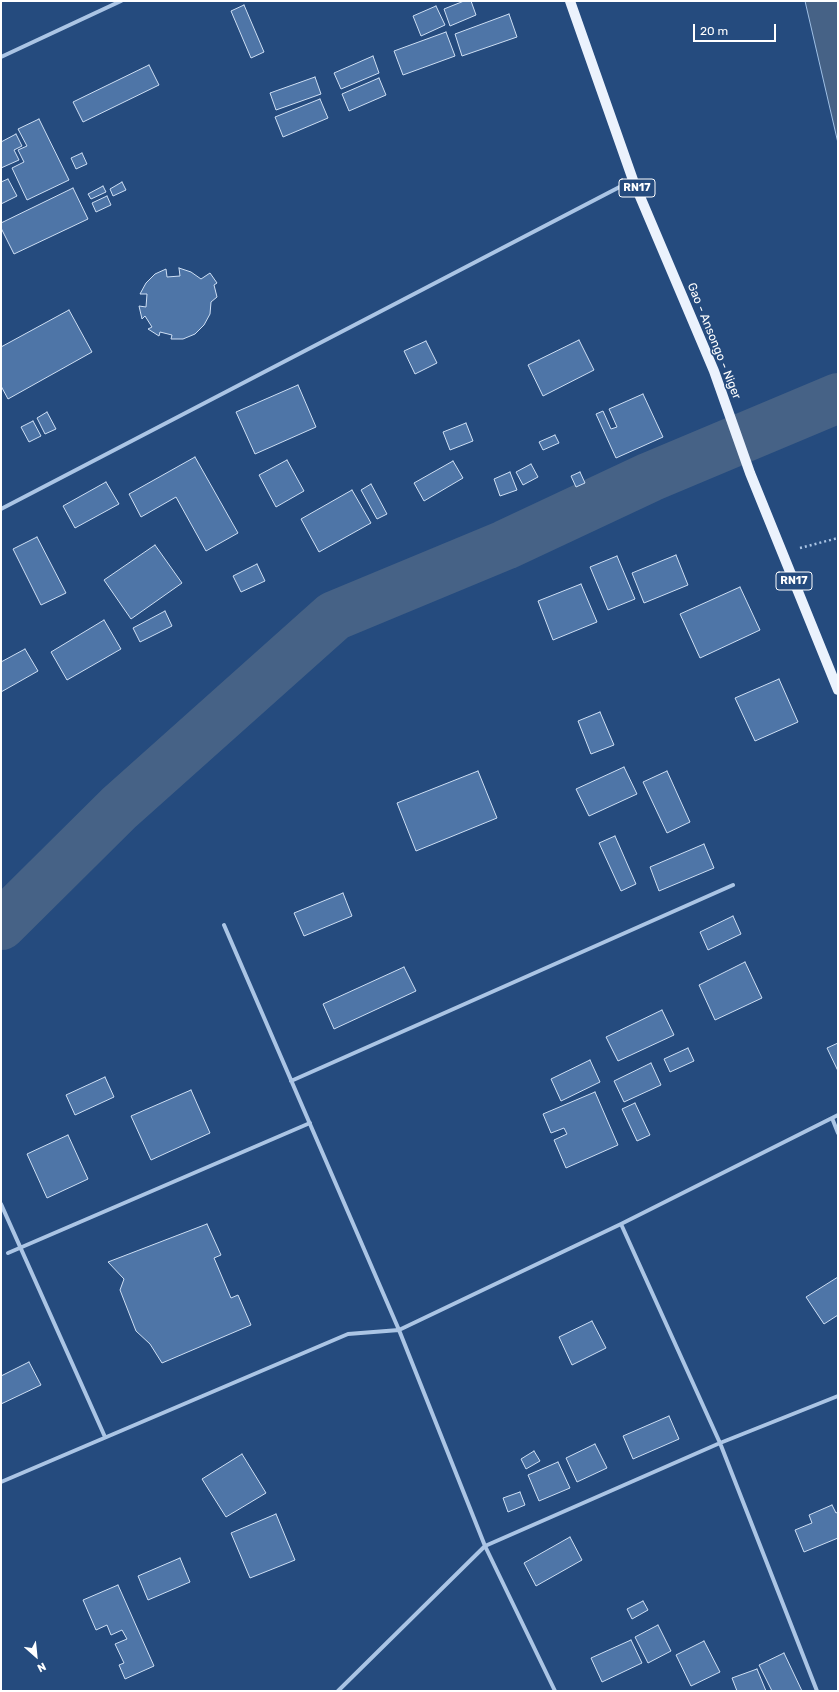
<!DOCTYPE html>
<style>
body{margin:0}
#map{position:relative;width:839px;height:1692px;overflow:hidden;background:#254b7e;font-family:Rubik,sans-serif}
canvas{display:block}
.frame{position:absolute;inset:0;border:2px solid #fff;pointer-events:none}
.north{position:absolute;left:16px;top:1636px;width:40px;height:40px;-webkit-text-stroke:3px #254b7e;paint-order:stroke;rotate:153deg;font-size:11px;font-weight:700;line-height:16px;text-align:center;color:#fff}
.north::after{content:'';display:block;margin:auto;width:14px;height:18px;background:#fff;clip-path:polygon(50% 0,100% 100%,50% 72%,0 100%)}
.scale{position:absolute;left:693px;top:24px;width:83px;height:18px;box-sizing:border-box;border:2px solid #fff;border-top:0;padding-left:5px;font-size:12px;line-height:14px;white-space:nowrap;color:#fff;-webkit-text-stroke:3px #254b7e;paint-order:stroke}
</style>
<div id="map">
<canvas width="839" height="1692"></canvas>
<div class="frame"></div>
<div class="north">N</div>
<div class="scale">20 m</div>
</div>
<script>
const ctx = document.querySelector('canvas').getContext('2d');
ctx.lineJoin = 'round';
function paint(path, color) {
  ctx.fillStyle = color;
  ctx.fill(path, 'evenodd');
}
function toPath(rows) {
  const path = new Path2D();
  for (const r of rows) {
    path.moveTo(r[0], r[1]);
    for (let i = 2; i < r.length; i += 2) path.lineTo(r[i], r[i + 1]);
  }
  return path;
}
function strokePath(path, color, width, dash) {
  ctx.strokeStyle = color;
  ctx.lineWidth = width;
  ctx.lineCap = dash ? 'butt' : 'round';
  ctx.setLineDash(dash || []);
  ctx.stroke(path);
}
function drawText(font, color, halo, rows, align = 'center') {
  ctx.font = font + ' Rubik,sans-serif';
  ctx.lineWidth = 3;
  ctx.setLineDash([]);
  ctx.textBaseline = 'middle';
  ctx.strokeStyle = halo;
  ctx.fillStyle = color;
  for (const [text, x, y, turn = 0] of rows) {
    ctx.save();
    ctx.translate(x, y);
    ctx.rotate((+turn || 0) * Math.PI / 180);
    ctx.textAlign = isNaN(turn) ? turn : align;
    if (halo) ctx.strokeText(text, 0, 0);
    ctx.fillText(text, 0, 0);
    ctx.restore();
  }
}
const water = toPath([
 [805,1,838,1,838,143,805,1]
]);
paint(water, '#466286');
strokePath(water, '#9fc0e6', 1);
strokePath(toPath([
 [1,925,119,808,334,616,505,545,650,477,838,398]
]), '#466286', 50);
const building = toPath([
 [464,1,471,1,476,15,450,26,444,9,464,1],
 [244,5,264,52,251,58,231,11,244,5],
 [436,6,445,25,421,36,413,16,436,6],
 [509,14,517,37,462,56,455,34,509,14],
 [446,32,455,56,403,75,394,51,446,32],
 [373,56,379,73,341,89,334,73,373,56],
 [149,65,159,85,83,122,73,102,149,65],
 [315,77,321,94,276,110,270,93,315,77],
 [379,78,386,95,349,111,342,94,379,78],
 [320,99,328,118,283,137,275,117,320,99],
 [39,119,69,180,27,200,12,168,24,162,18,150,27,146,18,129,39,119],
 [16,134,22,146,14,150,19,160,1,168,1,142,16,134],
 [82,153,87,164,76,169,71,158,82,153],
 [8,179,17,196,1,204,1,182,8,179],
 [122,182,126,190,113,196,110,189,122,182],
 [103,186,106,192,91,199,88,194,103,186],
 [73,188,88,219,14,254,1,228,1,223,73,188],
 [107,196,111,205,96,212,92,203,107,196],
 [179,268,191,272,201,279,210,273,217,283,214,285,217,297,211,302,210,314,204,325,195,334,183,339,171,339,172,335,160,332,159,336,148,329,152,327,145,316,142,319,139,306,146,307,147,294,140,294,146,283,155,274,166,269,167,277,180,276,179,268],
 [69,310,92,352,8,399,1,386,1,347,69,310],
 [579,340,594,370,543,396,528,365,579,340],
 [426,341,437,363,415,374,404,351,426,341],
 [298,385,316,427,255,454,236,412,298,385],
 [643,394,663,437,616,458,596,414,603,411,611,429,617,427,609,409,643,394],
 [47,412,56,429,45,434,37,418,47,412],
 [33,421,41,436,29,442,21,427,33,421],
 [466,423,473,441,450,450,443,432,466,423],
 [555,435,559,443,543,450,539,442,555,435],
 [195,457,238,533,206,551,176,497,141,517,129,494,195,457],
 [287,460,304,491,276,507,259,475,287,460],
 [453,461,463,478,424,501,414,483,453,461],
 [531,464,538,477,523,485,516,472,531,464],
 [510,472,517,490,500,496,494,479,510,472],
 [580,472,585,483,576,487,571,476,580,472],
 [106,482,119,504,75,528,63,506,106,482],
 [371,484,387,514,377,519,361,490,371,484],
 [352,490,371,523,319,552,301,519,352,490],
 [37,537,66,593,41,605,13,549,37,537],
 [155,545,182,583,131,619,104,580,155,545],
 [676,555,688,585,644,603,632,573,676,555],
 [617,556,635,599,608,610,590,567,617,556],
 [257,564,265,581,241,592,233,576,257,564],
 [581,584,597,622,553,640,538,601,581,584],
 [740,587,760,630,700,658,680,614,740,587],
 [165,611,172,626,140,642,133,628,165,611],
 [104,620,121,649,67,680,51,652,104,620],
 [25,649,38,671,1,692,1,662,25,649],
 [779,679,798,722,755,741,735,698,779,679],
 [600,712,614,745,591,754,578,721,600,712],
 [624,767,637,794,589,816,576,789,624,767],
 [478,771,497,818,416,851,397,803,478,771],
 [667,771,690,822,667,833,643,782,667,771],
 [615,836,636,884,621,891,599,843,615,836],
 [704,844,714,868,659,891,650,867,704,844],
 [343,893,352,916,304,936,294,913,343,893],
 [733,916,741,934,708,950,700,932,733,916],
 [745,962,762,998,715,1020,699,985,745,962],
 [404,967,416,991,334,1029,323,1004,404,967],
 [662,1010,674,1035,618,1061,606,1037,662,1010],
 [838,1043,838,1071,827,1048,838,1043],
 [688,1048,694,1061,670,1072,664,1059,688,1048],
 [590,1060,600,1082,561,1101,551,1079,590,1060],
 [651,1063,661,1085,624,1102,614,1081,651,1063],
 [105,1077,114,1097,75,1115,66,1095,105,1077],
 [191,1090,210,1133,151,1160,131,1116,191,1090],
 [595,1092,618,1145,566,1168,554,1140,567,1134,564,1128,551,1133,543,1114,595,1092],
 [635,1103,650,1135,637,1141,622,1109,635,1103],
 [68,1135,88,1179,47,1198,27,1154,68,1135],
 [207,1224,221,1255,214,1258,231,1298,238,1295,251,1325,162,1363,150,1344,136,1331,120,1290,124,1279,108,1262,207,1224],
 [838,1277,838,1315,824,1324,806,1297,838,1277],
 [592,1321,606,1348,572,1365,559,1337,592,1321],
 [29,1362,41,1385,1,1404,1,1376,29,1362],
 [669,1416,679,1439,633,1459,623,1436,669,1416],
 [595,1444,607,1468,577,1482,566,1458,595,1444],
 [534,1451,540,1461,526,1469,521,1459,534,1451],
 [242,1454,266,1493,226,1517,202,1479,242,1454],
 [558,1462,570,1488,539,1501,528,1475,558,1462],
 [520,1492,525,1505,508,1512,503,1498,520,1492],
 [832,1505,836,1513,838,1512,838,1538,804,1552,795,1530,812,1523,809,1515,832,1505],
 [276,1514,295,1560,250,1578,231,1533,276,1514],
 [570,1537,582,1560,536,1586,524,1563,570,1537],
 [180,1558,190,1582,148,1600,138,1576,180,1558],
 [118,1585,154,1666,125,1679,119,1665,124,1663,115,1644,127,1639,122,1630,111,1635,107,1625,96,1630,83,1600,118,1585],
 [643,1601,648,1610,632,1619,627,1609,643,1601],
 [658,1625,671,1651,648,1663,635,1637,658,1625],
 [631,1640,642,1663,602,1682,591,1658,631,1640],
 [704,1641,720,1672,691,1686,676,1655,704,1641],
 [784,1653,802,1691,772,1691,759,1665,784,1653],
 [757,1669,766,1691,737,1691,732,1678,757,1669]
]);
paint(building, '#4e75a7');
strokePath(building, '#cedff4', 1);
strokePath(toPath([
 [800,548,838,538]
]), '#abc5e5', 2.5, [2, 3]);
strokePath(toPath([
 [1,57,121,1],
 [1,509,633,180],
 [224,925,399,1330,485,1546,555,1691],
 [291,1081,733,885],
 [832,1118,838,1133],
 [1,1204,105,1437],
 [621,1224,720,1443,817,1691],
 [8,1253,310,1123],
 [1,1482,348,1334,399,1330,621,1224,838,1115],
 [338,1691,485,1546,720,1443,838,1396]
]), '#abc5e5', 4);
strokePath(toPath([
 [570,1,633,180,714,371,750,473,838,690]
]), '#ebf2fd', 10);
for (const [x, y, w] of [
 [637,188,36],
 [794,581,36]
]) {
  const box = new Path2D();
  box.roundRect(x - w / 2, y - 9, w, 18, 3);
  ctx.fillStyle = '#254b7e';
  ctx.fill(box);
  strokePath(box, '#fff', 1);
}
drawText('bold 11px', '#fff', null, [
 ["RN17",637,188],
 ["RN17",794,581]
]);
drawText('12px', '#fff', '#254b7e', [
 ["Gao - Ansongo - Niger",714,341,68]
]);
</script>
